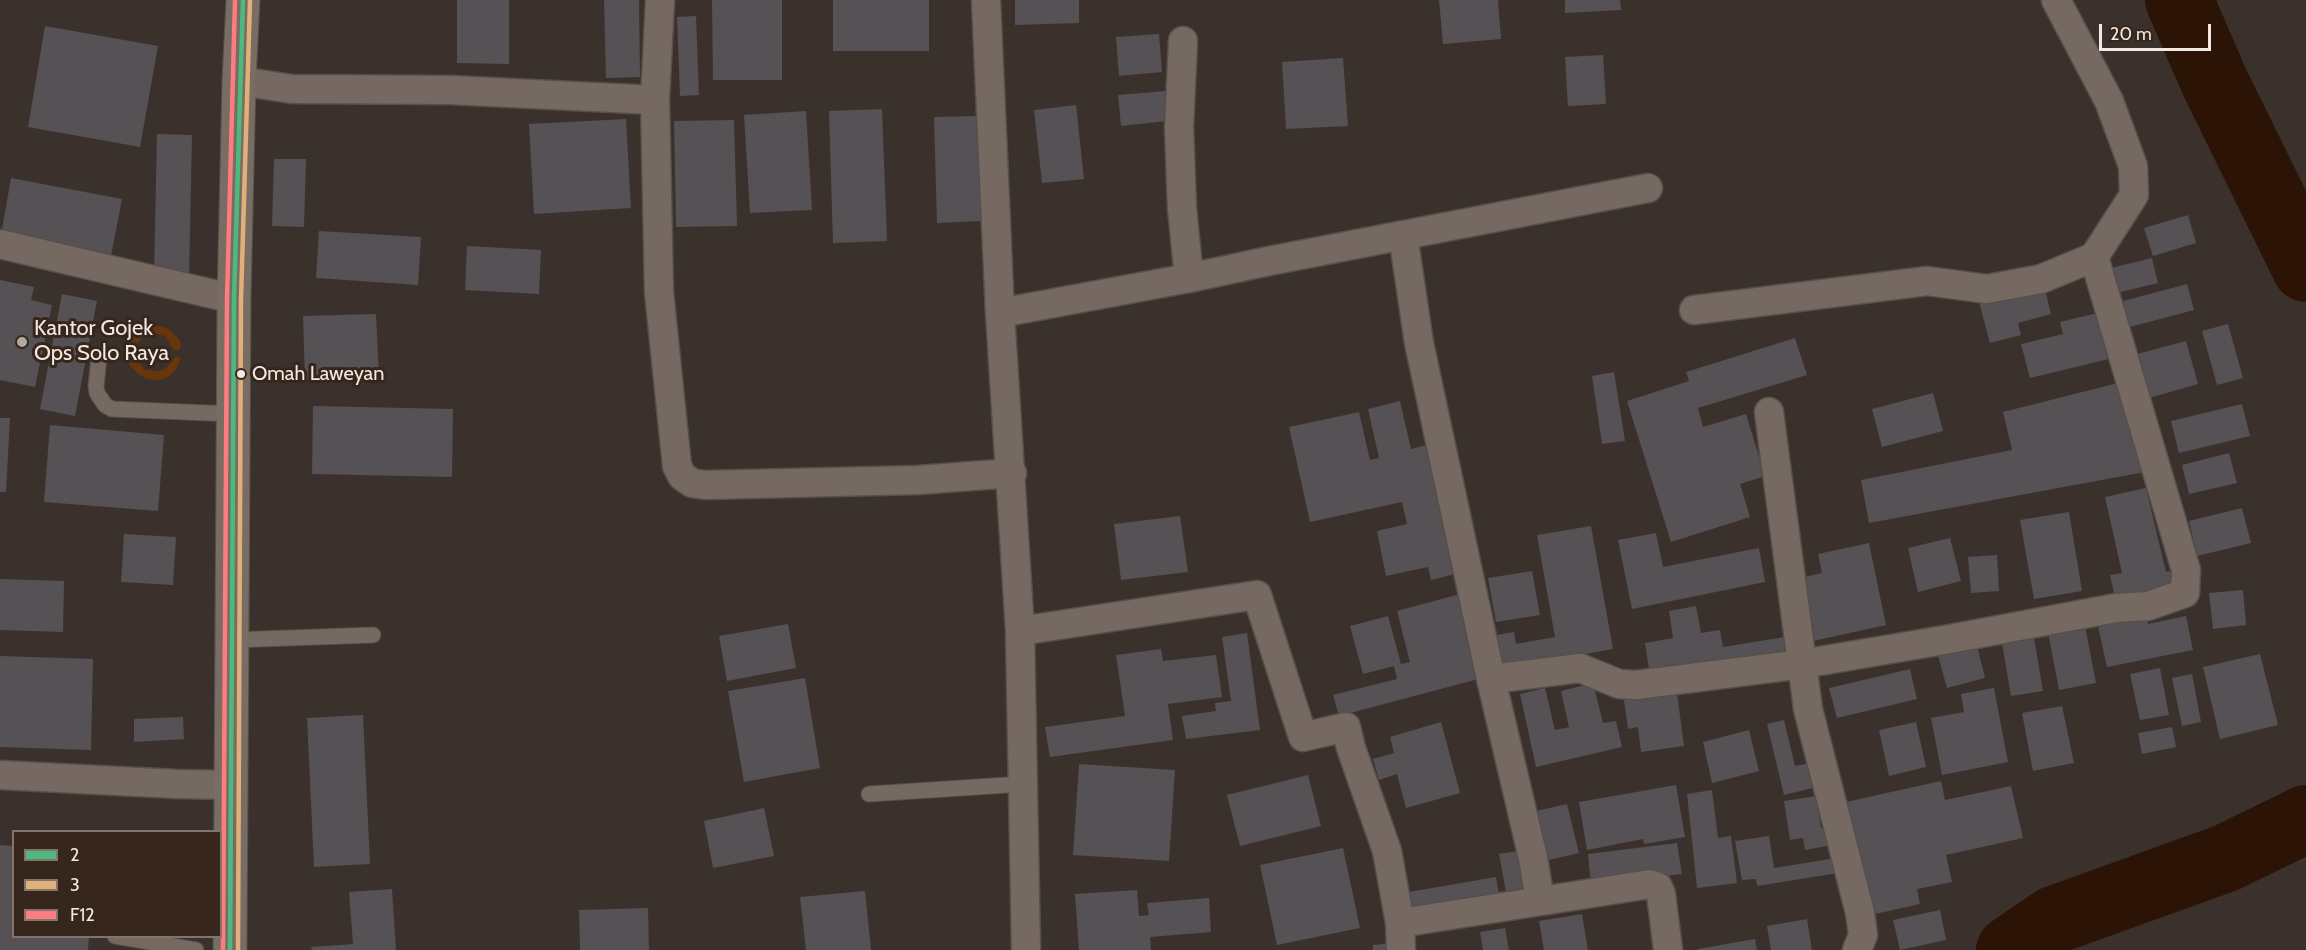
<!DOCTYPE html>
<style>
body{margin:0}
#map{position:relative;width:2306px;height:950px;overflow:hidden;background:#3b312c;font-family:Cabin,sans-serif}
canvas{display:block}
.legend{position:absolute;left:12px;top:830px;width:210px;height:108px;box-sizing:border-box;background:#36261c;border:2px solid #82746b;margin:0;padding:8px 10px;list-style:none;font-size:18px;color:#f4e9e2}
.legend li{display:flex;align-items:center;gap:12px;height:30px}
.legend b{width:30px;border:2px solid #82746b}
.scale{position:absolute;left:2099px;top:24px;width:112px;height:27px;box-sizing:border-box;border:3px solid #f4e9e2;border-top:0;padding-left:8px;font-size:18px;line-height:21px;white-space:nowrap;color:#f4e9e2;-webkit-text-stroke:4px #36261c;paint-order:stroke}
</style>
<div id="map">
<canvas width="2306" height="950"></canvas>
<ul class="legend">
<li><b style="height:8px;background:#4cba7e"></b>2</li>
<li><b style="height:8px;background:#e1af79"></b>3</li>
<li><b style="height:8px;background:#fd7c7f"></b>F12</li>
</ul>
<div class="scale">20 m</div>
</div>
<script>
const ctx = document.querySelector('canvas').getContext('2d');
ctx.lineJoin = 'round';
function paint(path, color) {
  ctx.fillStyle = color;
  ctx.fill(path, 'evenodd');
}
function toPath(rows) {
  const path = new Path2D();
  for (const r of rows) {
    path.moveTo(r[0], r[1]);
    for (let i = 2; i < r.length; i += 2) path.lineTo(r[i], r[i + 1]);
  }
  return path;
}
function strokePath(path, color, width, dash) {
  ctx.strokeStyle = color;
  ctx.lineWidth = width;
  ctx.lineCap = dash ? 'butt' : 'round';
  ctx.setLineDash(dash || []);
  ctx.stroke(path);
}
function drawText(font, color, halo, rows, align = 'center') {
  ctx.font = font + ' Cabin,sans-serif';
  ctx.lineWidth = 6;
  ctx.setLineDash([]);
  ctx.textBaseline = 'middle';
  ctx.strokeStyle = halo;
  ctx.fillStyle = color;
  for (const [text, x, y, turn = 0] of rows) {
    ctx.save();
    ctx.translate(x, y);
    ctx.rotate((+turn || 0) * Math.PI / 180);
    ctx.textAlign = isNaN(turn) ? turn : align;
    if (halo) ctx.strokeText(text, 0, 0);
    ctx.fillText(text, 0, 0);
    ctx.restore();
  }
}
paint(toPath([
 [151,325,167,328,179,339,181,345,179,350,174,350,165,336,154,333,146,334,137,343,135,358,145,370,160,371,166,368,176,356,181,359,175,371,168,377,159,380,147,379,138,374,130,366,127,355,128,344,133,336,143,327]
]), '#69360c');
strokePath(toPath([
 [2179,0,2215,83,2306,268],
 [2010,950,2054,920,2226,858,2306,819]
]), '#2b1405', 68);
paint(toPath([
 [457,0,509,0,509,64,457,63],
 [604,0,639,0,640,77,606,78],
 [712,0,782,0,782,80,713,80],
 [833,0,929,0,929,51,833,51],
 [1015,0,1079,0,1079,23,1015,25],
 [1439,0,1498,0,1501,39,1443,44],
 [1565,0,1620,0,1621,10,1565,13],
 [696,16,699,95,680,96,677,17],
 [45,26,158,46,140,147,28,127],
 [1159,34,1162,72,1119,76,1116,37],
 [1603,55,1606,104,1568,106,1565,57],
 [1343,58,1348,126,1286,129,1282,62],
 [1165,91,1167,121,1121,126,1118,95],
 [1076,105,1084,179,1042,183,1034,110],
 [882,109,887,241,833,243,829,111],
 [806,111,812,210,750,213,744,115],
 [977,116,981,221,937,223,934,117],
 [626,119,631,208,534,214,529,124],
 [734,120,737,226,676,227,674,121],
 [157,134,192,135,189,278,154,277],
 [274,159,306,159,304,227,272,226],
 [11,178,122,199,111,256,1,235],
 [2188,215,2196,243,2153,256,2144,228],
 [319,231,421,237,418,285,316,278],
 [467,246,541,250,539,294,465,290],
 [2152,258,2158,283,2117,293,2111,268],
 [0,280,34,287,31,300,52,305,35,387,0,380],
 [2187,284,2194,310,2130,327,2123,301],
 [2044,285,2051,314,2018,323,2021,335,1990,343,1979,302],
 [62,294,97,301,75,416,40,409],
 [2102,312,2113,358,2030,378,2021,344,2063,334,2060,322],
 [376,314,379,376,305,379,303,316],
 [2228,324,2243,378,2217,385,2202,331],
 [1795,338,1807,375,1698,408,1703,427,1746,414,1765,476,1740,484,1750,517,1671,542,1627,401,1689,381,1686,372],
 [2186,341,2198,384,2149,398,2137,354],
 [1614,372,1625,441,1602,444,1592,376],
 [2122,382,2145,472,1869,523,1861,480,2012,450,2003,412],
 [1933,393,1943,431,1882,447,1872,409],
 [1400,401,1411,449,1427,445,1455,574,1431,580,1428,567,1386,576,1377,531,1407,524,1402,502,1310,522,1289,427,1359,412,1370,460,1379,458,1368,409],
 [2242,404,2250,436,2179,453,2171,421],
 [313,406,453,409,452,477,312,474],
 [0,418,10,418,6,492,0,492],
 [50,425,164,435,158,511,44,502],
 [2229,453,2237,483,2189,494,2182,465],
 [2146,488,2166,572,2170,571,2174,585,2115,598,2110,575,2122,573,2105,497],
 [2242,508,2251,543,2197,556,2189,521],
 [2069,512,2082,591,2034,599,2020,520],
 [1180,516,1188,572,1121,580,1114,524],
 [1591,526,1613,649,1502,669,1497,635,1514,632,1516,644,1555,637,1537,535],
 [1656,533,1663,567,1759,548,1765,582,1632,609,1618,540],
 [124,534,176,537,173,585,121,582],
 [1950,538,1961,581,1918,592,1908,548],
 [1869,543,1886,625,1813,641,1800,578,1822,573,1818,554],
 [1997,555,1999,591,1971,593,1968,557],
 [1532,571,1540,615,1496,622,1488,578],
 [0,579,64,581,63,632,0,630],
 [2243,590,2246,625,2213,629,2209,593],
 [1460,594,1482,678,1339,716,1333,695,1397,679,1394,666,1363,674,1350,626,1388,616,1401,664,1410,662,1397,611],
 [1696,606,1701,633,1720,630,1723,647,1785,637,1787,651,1650,675,1645,643,1673,638,1669,611],
 [2146,616,2148,624,2186,616,2193,650,2107,667,2098,626],
 [788,624,796,668,727,681,719,636],
 [2085,626,2096,683,2059,690,2048,632],
 [1247,633,1260,730,1186,739,1182,716,1216,711,1215,703,1231,701,1222,637],
 [2034,638,2043,691,2011,696,2002,643],
 [1976,642,1985,678,1947,688,1937,652],
 [1161,649,1163,661,1216,655,1222,697,1168,704,1173,740,1050,757,1045,727,1125,716,1116,655],
 [2260,654,2278,725,2220,739,2203,667],
 [0,656,93,659,91,750,0,747],
 [2160,668,2169,715,2140,720,2130,674],
 [1910,669,1917,699,1837,718,1829,688],
 [2192,674,2201,722,2182,726,2172,678],
 [805,678,820,768,744,782,728,691],
 [1593,683,1603,723,1616,721,1622,747,1536,767,1520,694,1545,688,1555,730,1569,727,1561,691],
 [1994,688,2008,762,1942,775,1931,718,1964,712,1961,694],
 [1677,693,1684,746,1641,752,1638,727,1628,729,1624,700],
 [2062,706,2074,763,2033,771,2022,713],
 [363,715,370,864,314,867,307,718],
 [183,717,184,739,134,742,134,719],
 [1784,720,1795,766,1815,762,1821,786,1784,795,1767,724],
 [1441,722,1460,793,1406,808,1397,774,1379,780,1373,759,1394,753,1390,737],
 [1916,722,1926,767,1889,776,1879,730],
 [2172,727,2176,747,2142,754,2138,733],
 [1749,730,1759,771,1712,783,1703,742],
 [1079,764,1175,770,1169,861,1073,855],
 [1308,775,1321,826,1240,846,1227,795],
 [1941,781,1945,800,2011,786,2023,838,1946,855,1952,882,1917,889,1920,904,1871,915,1846,802],
 [1676,785,1685,837,1644,844,1643,839,1587,850,1579,802],
 [1712,790,1718,838,1731,836,1737,883,1697,888,1687,794],
 [1816,796,1821,828,1830,827,1833,845,1805,850,1803,838,1790,840,1784,801],
 [1567,804,1579,853,1549,860,1536,811],
 [764,808,774,856,713,868,704,821],
 [1769,836,1774,868,1836,858,1838,873,1757,886,1756,879,1742,880,1735,841],
 [1677,843,1682,874,1591,885,1588,854],
 [0,845,14,846,14,936,89,936,88,950,0,950],
 [1343,848,1360,928,1277,945,1260,865],
 [1523,850,1530,888,1506,892,1499,854],
 [1496,877,1500,901,1407,917,1403,893],
 [392,889,396,950,312,950,311,947,353,944,349,892],
 [1137,890,1139,916,1149,915,1147,903,1209,898,1211,932,1150,937,1151,950,1079,950,1075,894],
 [865,891,871,950,806,950,800,897],
 [648,908,649,950,580,950,579,910],
 [1940,910,1946,940,1900,950,1893,920],
 [1582,914,1588,950,1544,950,1539,921],
 [1807,919,1812,950,1771,950,1767,926],
 [1505,928,1509,950,1483,950,1480,932],
 [1755,939,1757,950,1698,950,1698,949],
 [1393,943,1393,950,1373,950,1373,945]
]), '#565154');
const service = toPath([
 [99,358,96,386,97,393,105,405,112,409,233,414],
 [232,640,373,635],
 [869,794,1023,784],
 [115,936,196,950]
]);
const minor = toPath([
 [660,0,655,100,659,292,677,466,682,476,692,483,705,485,918,480,1012,473],
 [986,0,1000,313,1020,631,1026,950],
 [1183,41,1179,127,1182,208,1189,278],
 [239,81,292,89,450,90,655,100],
 [1403,235,1419,343,1491,679],
 [0,244,234,299],
 [1694,310,1927,281,1987,289,2041,279,2094,257,2134,195,2133,166,2109,101,2056,0],
 [1000,313,1189,278,1269,261,1648,188],
 [1769,412,1808,709,1860,913,1863,935,1857,950],
 [1020,631,1257,595,1303,737,1346,727,1351,748,1387,851,1400,923,1401,950],
 [0,775,177,784,230,785],
 [1540,900,1533,858,1491,679,1580,668,1619,684,1636,685,1802,664,1944,640,2116,608,2148,606,2185,593,2186,570,2094,257],
 [1400,923,1650,884,1658,887,1661,894,1668,950]
]);
const secondary = toPath([
 [230,950,234,299,239,81,243,0]
]);
strokePath(service, '#574f4b', 17);
strokePath(minor, '#574f4b', 31);
strokePath(secondary, '#574f4b', 35);
strokePath(service, '#766962', 15);
strokePath(minor, '#766962', 28);
strokePath(secondary, '#786c63', 33);
strokePath(toPath([
 [230,950,234,299,243,0]
]), '#4cba7e', 4.5);
strokePath(toPath([
 [238,950,241,299,250,0]
]), '#e1af79', 4.5);
strokePath(toPath([
 [223,950,227,299,235,0]
]), '#fd7c7f', 4.5);
for (const [x, y, r, color] of [
 [22,342,6,"#b3a9a2"],
 [241,374,5,"#f4e9e2"]
]) {
  const dot = new Path2D();
  dot.arc(x, y, r, 0, 2 * Math.PI);
  ctx.fillStyle = color;
  ctx.fill(dot);
  strokePath(dot, '#36261c', 2);
}
drawText('20px', '#f4e9e2', '#36261c', [
 ["Omah Laweyan",252,374]
], 'left');
drawText('22px', '#f4e9e2', '#36261c', [
 ["Kantor Gojek",34,329],
 ["Ops Solo Raya",34,354]
], 'left');
</script>
